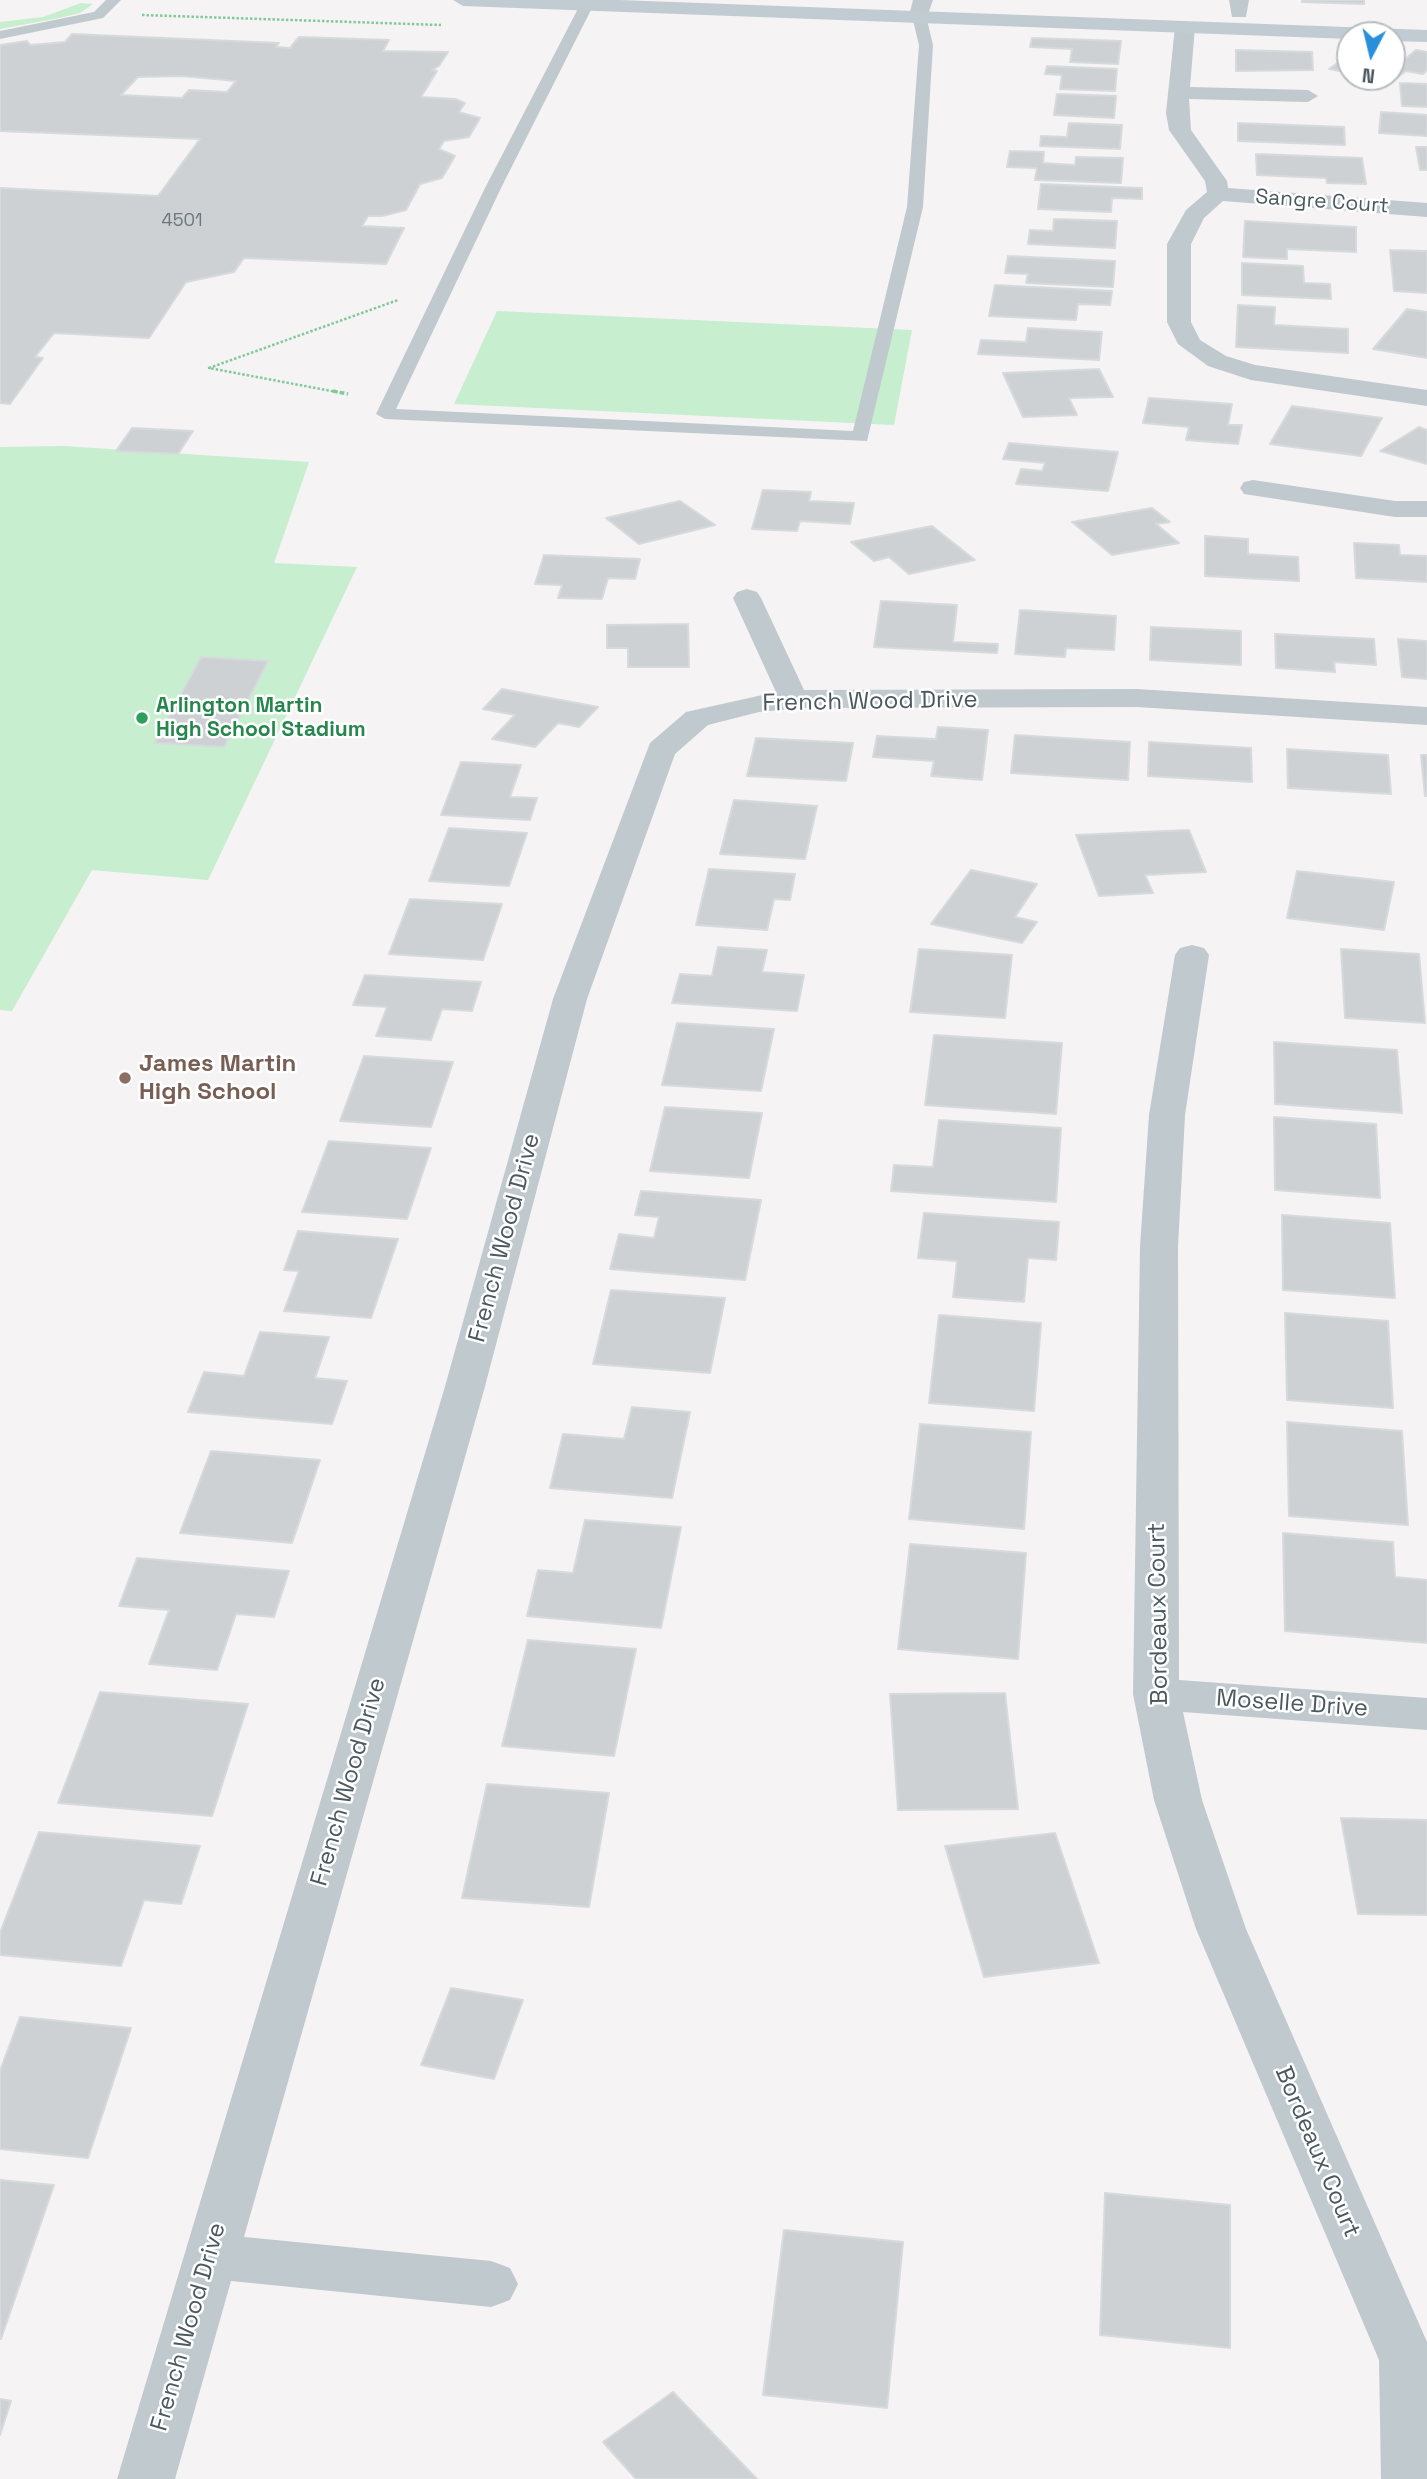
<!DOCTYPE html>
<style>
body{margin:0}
#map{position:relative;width:1427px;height:2479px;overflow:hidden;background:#f5f3f3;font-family:"Space Grotesk",sans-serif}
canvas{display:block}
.north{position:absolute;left:1336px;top:21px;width:70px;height:70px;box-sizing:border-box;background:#fff;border:2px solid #b7bdbf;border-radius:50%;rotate:187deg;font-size:19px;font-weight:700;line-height:28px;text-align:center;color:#4b595f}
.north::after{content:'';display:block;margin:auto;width:24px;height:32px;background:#2890da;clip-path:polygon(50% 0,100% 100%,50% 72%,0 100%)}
</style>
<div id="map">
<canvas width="1427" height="2479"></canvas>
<div class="north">N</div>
</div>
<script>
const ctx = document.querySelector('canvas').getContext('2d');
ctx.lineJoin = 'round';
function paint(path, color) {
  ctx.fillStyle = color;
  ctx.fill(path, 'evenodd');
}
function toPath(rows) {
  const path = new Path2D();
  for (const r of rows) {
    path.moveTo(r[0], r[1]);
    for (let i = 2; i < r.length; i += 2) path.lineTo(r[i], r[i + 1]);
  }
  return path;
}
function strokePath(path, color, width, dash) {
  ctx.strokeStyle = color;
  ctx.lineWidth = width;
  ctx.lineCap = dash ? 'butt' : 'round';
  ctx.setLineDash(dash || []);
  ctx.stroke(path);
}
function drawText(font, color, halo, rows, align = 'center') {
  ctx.font = font + ' "Space Grotesk",sans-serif';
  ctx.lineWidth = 5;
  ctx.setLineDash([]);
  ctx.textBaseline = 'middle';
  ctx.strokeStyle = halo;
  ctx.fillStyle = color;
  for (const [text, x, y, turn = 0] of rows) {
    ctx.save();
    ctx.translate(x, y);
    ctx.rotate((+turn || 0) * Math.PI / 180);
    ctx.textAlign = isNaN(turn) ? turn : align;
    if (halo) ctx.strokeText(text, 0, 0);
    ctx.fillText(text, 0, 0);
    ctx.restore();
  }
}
paint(toPath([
 [81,3,93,4,80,13,59,18,0,29,0,22,43,17],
 [497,311,912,330,894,425,454,404],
 [63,446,309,462,274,563,357,567,208,880,92,870,12,1011,0,1010,0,447]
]), '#c6eecf');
const building = toPath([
 [1302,0,1364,0,1364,4,1302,2,1302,0],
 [72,34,279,43,276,47,290,48,299,37,389,40,383,51,448,52,439,66,432,70,437,71,421,97,455,99,465,103,459,112,480,118,469,137,444,141,439,149,455,156,442,178,420,184,406,210,382,216,368,216,362,226,404,228,386,264,244,258,234,272,186,282,149,338,54,333,35,357,43,358,10,404,0,403,0,188,158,196,200,139,0,131,0,45,27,41,30,45,65,42,72,34],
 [182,76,236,81,227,92,189,90,182,98,121,95,138,77,182,76],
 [1032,38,1121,41,1118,64,1070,62,1072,49,1030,47,1032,38],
 [1236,50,1312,52,1313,70,1236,71,1236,50],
 [1416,50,1427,52,1427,70,1423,74,1406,71,1394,80,1376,77,1392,77,1392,57,1405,59,1416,50],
 [1350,54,1350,73,1329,69,1350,54],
 [1047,66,1117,69,1115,91,1060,89,1062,75,1045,74,1047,66],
 [1400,83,1427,84,1427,107,1402,106,1400,83],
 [1057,94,1116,96,1114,118,1054,115,1057,94],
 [1381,112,1427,115,1427,136,1379,133,1381,112],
 [1069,123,1122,125,1120,149,1040,146,1041,136,1067,137,1069,123],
 [1238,123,1344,127,1345,145,1238,141,1238,123],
 [1416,147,1427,147,1427,170,1420,170,1416,147],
 [1010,151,1044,152,1043,163,1075,165,1076,157,1123,158,1121,183,1035,180,1037,168,1007,167,1010,151],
 [1256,154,1362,158,1366,184,1327,183,1326,178,1257,175,1256,154],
 [1041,184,1142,188,1142,199,1112,198,1111,212,1038,209,1041,184],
 [1054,219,1117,221,1115,248,1028,244,1030,230,1053,231,1054,219],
 [1245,221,1356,227,1356,252,1287,249,1287,259,1243,257,1245,221],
 [1390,250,1427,251,1427,293,1394,291,1390,250],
 [1008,256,1115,261,1113,287,1026,283,1028,274,1005,273,1008,256],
 [1242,263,1303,266,1304,283,1330,284,1331,299,1242,295,1242,263],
 [995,285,1112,291,1110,305,1078,304,1076,320,989,316,995,285],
 [1238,305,1275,307,1274,325,1348,329,1348,353,1236,347,1238,305],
 [1407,309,1427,312,1427,358,1373,349,1407,309],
 [1028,328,1102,332,1099,360,978,354,981,340,1026,342,1028,328],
 [1099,369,1113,397,1069,398,1077,415,1023,417,1003,373,1099,369],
 [1149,398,1232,404,1228,425,1242,425,1238,444,1186,440,1189,427,1143,423,1149,398],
 [1292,406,1382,418,1361,456,1270,444,1292,406],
 [1419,427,1427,430,1427,464,1380,451,1419,427],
 [132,428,193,431,178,454,116,451,132,428],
 [1009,443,1118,452,1108,491,1016,484,1021,469,1042,471,1045,463,1003,459,1009,443],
 [763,490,811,492,809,501,854,503,850,524,800,521,797,531,752,529,763,490],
 [680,501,715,525,639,544,606,518,680,501],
 [1152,508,1170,522,1156,524,1179,543,1112,555,1072,522,1152,508],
 [932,526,975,560,909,574,889,557,874,561,851,542,932,526],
 [1205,536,1248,539,1248,554,1298,557,1299,581,1205,576,1205,536],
 [1354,543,1399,545,1400,555,1427,556,1427,582,1356,578,1354,543],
 [544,555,640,559,635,579,608,578,602,599,558,598,562,585,535,584,544,555],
 [881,601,957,605,953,642,998,644,997,653,874,647,881,601],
 [1020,610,1116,616,1114,650,1066,648,1065,657,1015,654,1020,610],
 [688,624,689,667,628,667,628,648,607,648,607,625,688,624],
 [1151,627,1241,631,1241,665,1150,660,1151,627],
 [1275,634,1374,639,1376,665,1334,662,1335,672,1276,668,1275,634],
 [1398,639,1427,641,1427,679,1402,677,1398,639],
 [201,657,268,661,224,747,155,743,201,657],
 [502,689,598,707,579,727,558,723,535,747,492,739,515,715,483,709,502,689],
 [938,727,988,730,982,780,931,776,934,761,873,757,877,736,936,739,938,727],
 [1015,735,1130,742,1128,780,1011,773,1015,735],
 [756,738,853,743,846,781,747,776,756,738],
 [1149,742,1251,748,1252,782,1148,776,1149,742],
 [1287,749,1388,755,1391,794,1288,788,1287,749],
 [1421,755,1427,755,1427,796,1425,796,1421,755],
 [461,762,521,765,510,797,537,798,530,820,441,815,461,762],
 [734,800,817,806,805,859,720,854,734,800],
 [449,828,527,833,509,886,429,881,449,828],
 [1189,830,1206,872,1145,875,1153,893,1099,896,1076,835,1189,830],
 [709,869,795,874,790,900,774,899,767,930,696,925,709,869],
 [971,870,1037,884,1015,917,1037,922,1022,943,931,924,971,870],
 [1297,871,1394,882,1384,930,1287,918,1297,871],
 [410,899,502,904,483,960,389,954,410,899],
 [718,947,767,950,762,972,804,975,797,1011,672,1003,680,974,712,976,718,947],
 [919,949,1012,955,1005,1018,910,1012,919,949],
 [1341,949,1419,954,1425,1023,1345,1018,1341,949],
 [365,975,481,982,472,1011,442,1009,431,1040,376,1036,387,1007,353,1005,365,975],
 [677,1023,774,1029,761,1091,662,1085,677,1023],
 [934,1035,1062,1043,1056,1114,925,1105,934,1035],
 [1274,1042,1397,1050,1402,1113,1275,1104,1274,1042],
 [364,1056,453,1062,431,1127,340,1121,364,1056],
 [665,1107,762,1113,749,1178,650,1171,665,1107],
 [1274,1117,1376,1124,1380,1198,1275,1190,1274,1117],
 [939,1120,1061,1128,1056,1202,891,1191,894,1165,933,1167,939,1120],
 [329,1141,431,1148,407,1219,302,1212,329,1141],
 [641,1191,761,1200,745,1280,610,1269,619,1234,654,1238,659,1217,635,1215,641,1191],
 [924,1213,1059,1222,1056,1260,1028,1258,1024,1302,953,1297,957,1261,918,1258,924,1213],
 [1282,1215,1390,1223,1395,1298,1283,1290,1282,1215],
 [298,1231,398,1239,371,1318,284,1311,299,1271,284,1270,298,1231],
 [611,1290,725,1298,710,1373,593,1364,611,1290],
 [1285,1313,1388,1321,1393,1408,1287,1400,1285,1313],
 [939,1315,1041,1323,1034,1411,929,1403,939,1315],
 [260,1332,329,1337,315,1378,347,1381,332,1424,188,1412,204,1372,244,1376,260,1332],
 [632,1407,690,1412,672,1498,550,1488,563,1434,624,1439,632,1407],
 [1287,1422,1402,1431,1408,1525,1289,1516,1287,1422],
 [920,1424,1031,1432,1024,1529,909,1519,920,1424],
 [211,1451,320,1460,292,1543,180,1533,211,1451],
 [585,1520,681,1527,661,1628,527,1616,538,1570,573,1573,585,1520],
 [1283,1533,1393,1542,1395,1577,1427,1580,1427,1643,1285,1631,1283,1533],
 [910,1544,1026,1553,1018,1659,898,1649,910,1544],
 [137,1558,289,1571,274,1617,236,1614,217,1670,149,1664,169,1610,119,1606,137,1558],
 [528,1640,636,1649,614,1756,502,1746,528,1640],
 [100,1692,248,1704,212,1816,58,1803,100,1692],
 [1005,1693,1018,1809,898,1810,890,1694,1005,1693],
 [487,1784,609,1793,589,1907,462,1898,487,1784],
 [1341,1818,1427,1820,1427,1915,1358,1914,1341,1818],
 [39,1832,200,1846,181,1904,144,1900,121,1966,0,1955,0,1933,39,1832],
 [1055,1833,1099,1963,984,1977,945,1846,1055,1833],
 [451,1988,523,2000,494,2079,421,2065,451,1988],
 [20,2017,131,2028,88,2158,0,2149,0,2071,20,2017],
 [0,2180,54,2185,1,2339,0,2339,0,2180],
 [1105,2193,1230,2205,1230,2348,1100,2335,1105,2193],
 [784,2230,903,2242,887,2408,763,2395,784,2230],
 [673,2392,757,2479,636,2479,603,2442,673,2392],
 [0,2399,11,2401,0,2435,0,2399]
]);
paint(building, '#cdd1d4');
strokePath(building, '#d7dadd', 2);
strokePath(toPath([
 [142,15,441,25],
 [342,393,209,368,398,300]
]), '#80ca9a', 2.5, [2.5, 2]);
strokePath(toPath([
 [333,391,348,394]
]), '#80ca9a', 3.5, [4.5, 2.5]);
paint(toPath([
 [106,0,121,0,103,18,0,39,0,31,94,12,106,0],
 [582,1,594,4,502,186,396,409,853,431,907,207,919,45,912,16,919,12,926,16,933,45,923,207,867,441,385,419,376,414,486,186,582,1]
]), '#bfc9ce');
paint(toPath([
 [913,0,933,0,926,20,919,22,909,16,913,0],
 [1229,0,1249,0,1246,17,1232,17,1229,0],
 [1185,21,1195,27,1190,87,1308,90,1318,96,1308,102,1189,99,1191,130,1227,181,1228,188,1427,203,1427,217,1223,201,1204,218,1191,244,1191,322,1200,340,1226,356,1255,365,1427,390,1427,406,1251,380,1208,366,1178,344,1167,322,1167,244,1186,210,1207,192,1205,181,1169,130,1166,113,1175,27,1185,21],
 [1253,480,1395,501,1427,501,1427,517,1395,517,1244,494,1240,488,1244,482,1253,480],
 [747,589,757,592,761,598,804,690,1137,689,1427,707,1427,725,1137,707,802,708,759,712,708,725,675,754,587,999,484,1390,244,2237,491,2261,510,2268,518,2284,510,2300,491,2307,231,2281,175,2479,117,2479,444,1390,553,999,650,743,686,712,776,692,733,598,737,592,747,589],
 [1192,945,1204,948,1209,955,1185,1115,1178,1247,1179,1680,1427,1698,1427,1730,1183,1712,1202,1800,1246,1929,1427,2342,1427,2479,1381,2479,1379,2360,1196,1929,1154,1800,1133,1694,1140,1247,1149,1115,1175,955,1180,948,1192,945]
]), '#bfc9ce');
paint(toPath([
 [453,0,619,0,1427,30,1427,42,1392,41,1392,35,1350,35,1350,39,463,6,453,0]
]), '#c0ccd2');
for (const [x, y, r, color] of [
 [142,718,7,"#2e9e5b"],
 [125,1078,7,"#8d6e63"]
]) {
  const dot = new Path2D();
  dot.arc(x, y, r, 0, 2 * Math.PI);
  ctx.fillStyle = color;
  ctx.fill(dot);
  strokePath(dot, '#fff', 2.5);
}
drawText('18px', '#6c777c', null, [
 ["4501",182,221]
]);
drawText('21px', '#4b595f', '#fff', [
 ["Sangre Court",1322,202,4]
]);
drawText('bold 21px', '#27864d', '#fff', [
 ["Arlington Martin",156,706],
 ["High School Stadium",156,730]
], 'left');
drawText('24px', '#4b595f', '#fff', [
 ["French Wood Drive",870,702,-1],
 ["French Wood Drive",505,1238,-75],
 ["Bordeaux Court",1159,1614,-91],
 ["Moselle Drive",1292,1704,4],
 ["French Wood Drive",349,1782,-74],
 ["Bordeaux Court",1317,2152,67],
 ["French Wood Drive",189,2327,-74]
]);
drawText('bold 24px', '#785e54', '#fff', [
 ["James Martin",139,1064],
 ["High School",139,1092]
], 'left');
</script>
